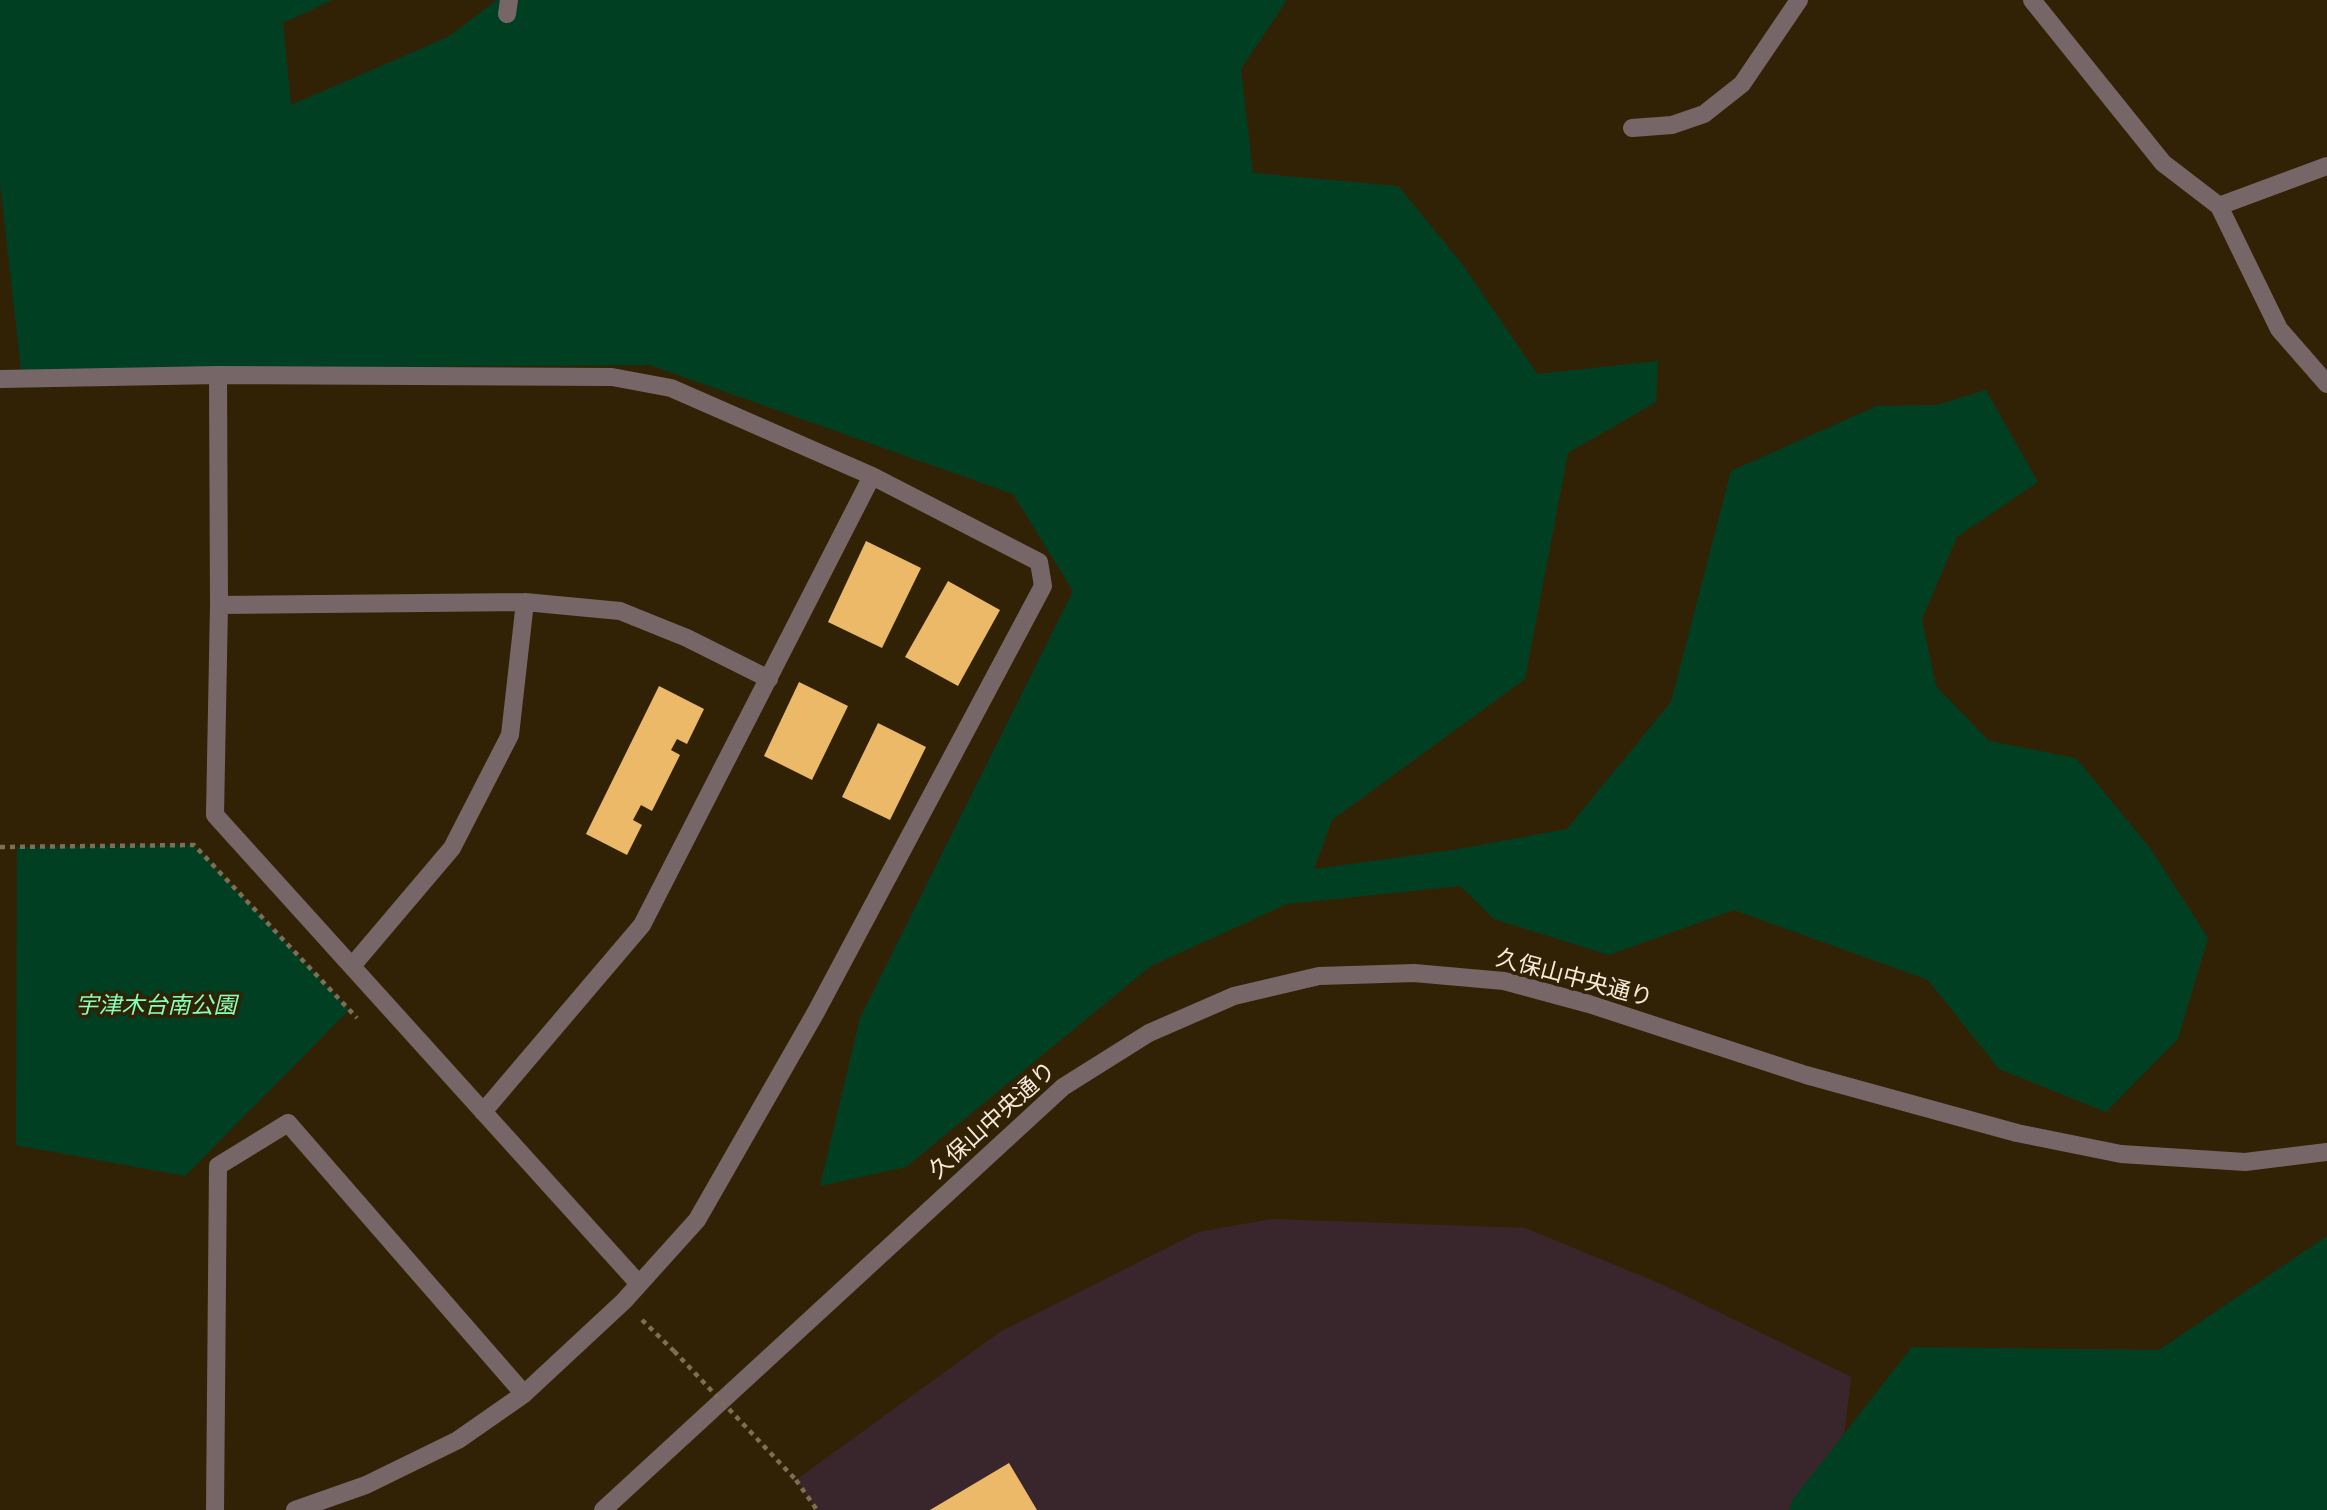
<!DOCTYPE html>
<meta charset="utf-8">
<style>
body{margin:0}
canvas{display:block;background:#322205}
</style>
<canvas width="2327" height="1510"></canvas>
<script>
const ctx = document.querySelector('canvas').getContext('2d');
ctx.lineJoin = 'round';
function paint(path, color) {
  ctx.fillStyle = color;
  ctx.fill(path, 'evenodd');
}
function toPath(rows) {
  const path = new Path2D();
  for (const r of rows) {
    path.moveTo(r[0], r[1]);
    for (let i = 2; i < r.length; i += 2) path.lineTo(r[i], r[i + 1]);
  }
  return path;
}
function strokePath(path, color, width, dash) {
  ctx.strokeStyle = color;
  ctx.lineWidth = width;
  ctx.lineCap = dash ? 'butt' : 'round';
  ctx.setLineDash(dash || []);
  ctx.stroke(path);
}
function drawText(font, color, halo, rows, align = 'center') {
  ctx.font = font + ' Bitter,"Noto Sans JP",serif';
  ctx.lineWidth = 7;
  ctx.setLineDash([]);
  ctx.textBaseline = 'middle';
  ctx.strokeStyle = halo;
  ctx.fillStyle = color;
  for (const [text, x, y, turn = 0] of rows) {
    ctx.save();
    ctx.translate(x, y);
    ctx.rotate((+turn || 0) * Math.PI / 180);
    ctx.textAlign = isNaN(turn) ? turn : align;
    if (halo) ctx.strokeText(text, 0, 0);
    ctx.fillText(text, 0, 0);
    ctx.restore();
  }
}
paint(toPath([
 [1272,1219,1525,1228,1661,1284,1851,1377,1836,1498,1829,1510,817,1510,796,1480,1000,1332,1199,1232]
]), '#39262c');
paint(toPath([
 [0,0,333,0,283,23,291,105,448,37,497,0,1287,0,1241,69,1253,173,1398,186,1463,265,1537,374,1658,361,1656,402,1568,453,1525,679,1332,820,1314,869,1453,850,1567,829,1671,702,1731,471,1877,406,1937,405,1986,390,2038,482,1957,537,1922,619,1936,686,1989,741,2076,758,2150,848,2208,938,2178,1039,2106,1112,1999,1069,1928,980,1734,910,1609,955,1494,919,1460,886,1287,904,1151,966,906,1167,820,1186,860,1018,1073,591,1013,494,650,365,21,370,0,183],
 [194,845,349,1010,185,1176,16,1145,17,847],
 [2327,1236,2327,1510,1789,1510,1793,1499,1912,1347,2159,1350]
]), '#013f23');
paint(toPath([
 [866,541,921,568,882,648,828,622],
 [948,581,1000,610,958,686,905,657],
 [799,682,848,706,812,780,764,756],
 [659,686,704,709,687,744,677,739,671,750,680,755,652,811,641,805,633,820,642,825,627,855,586,834],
 [878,723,926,747,890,820,842,797],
 [1009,1463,1037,1510,930,1510]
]), '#ebb967');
strokePath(toPath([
 [0,847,194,845,357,1018],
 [642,1320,674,1351],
 [796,1480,817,1510]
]), '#7d6e56', 4.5, [5, 5]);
strokePath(toPath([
 [2032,0,2163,163,2219,206,2279,329,2327,384],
 [507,14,509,0],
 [1632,128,1672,125,1704,114,1742,84,1799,0],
 [2219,206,2327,166],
 [218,375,219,605,215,815,639,1284],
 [0,379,218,375,612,377,671,388,872,476,1039,562,1043,586,816,1012,697,1220,624,1301,524,1394,458,1440,366,1485,295,1510],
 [219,605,525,602,620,611,687,638,769,679],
 [352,966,452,848,510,735,525,602],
 [483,1112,642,925,872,476],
 [215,1510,218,1166,288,1123,524,1394],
 [603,1510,1063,1087,1149,1033,1234,996,1319,976,1414,973,1504,981,1589,1004,1806,1075,2017,1133,2121,1154,2245,1162,2327,1152]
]), '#776668', 18);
strokePath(toPath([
 [674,1351,796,1480]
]), '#7d6e56', 4.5, [5, 5]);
drawText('23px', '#f6ebdb', '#322205', [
 ["久保山中央通り",1574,979,15],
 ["久保山中央通り",993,1121,-42]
]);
drawText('italic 23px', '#86ffba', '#322205', [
 ["宇津木台南公園",156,1007]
]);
</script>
